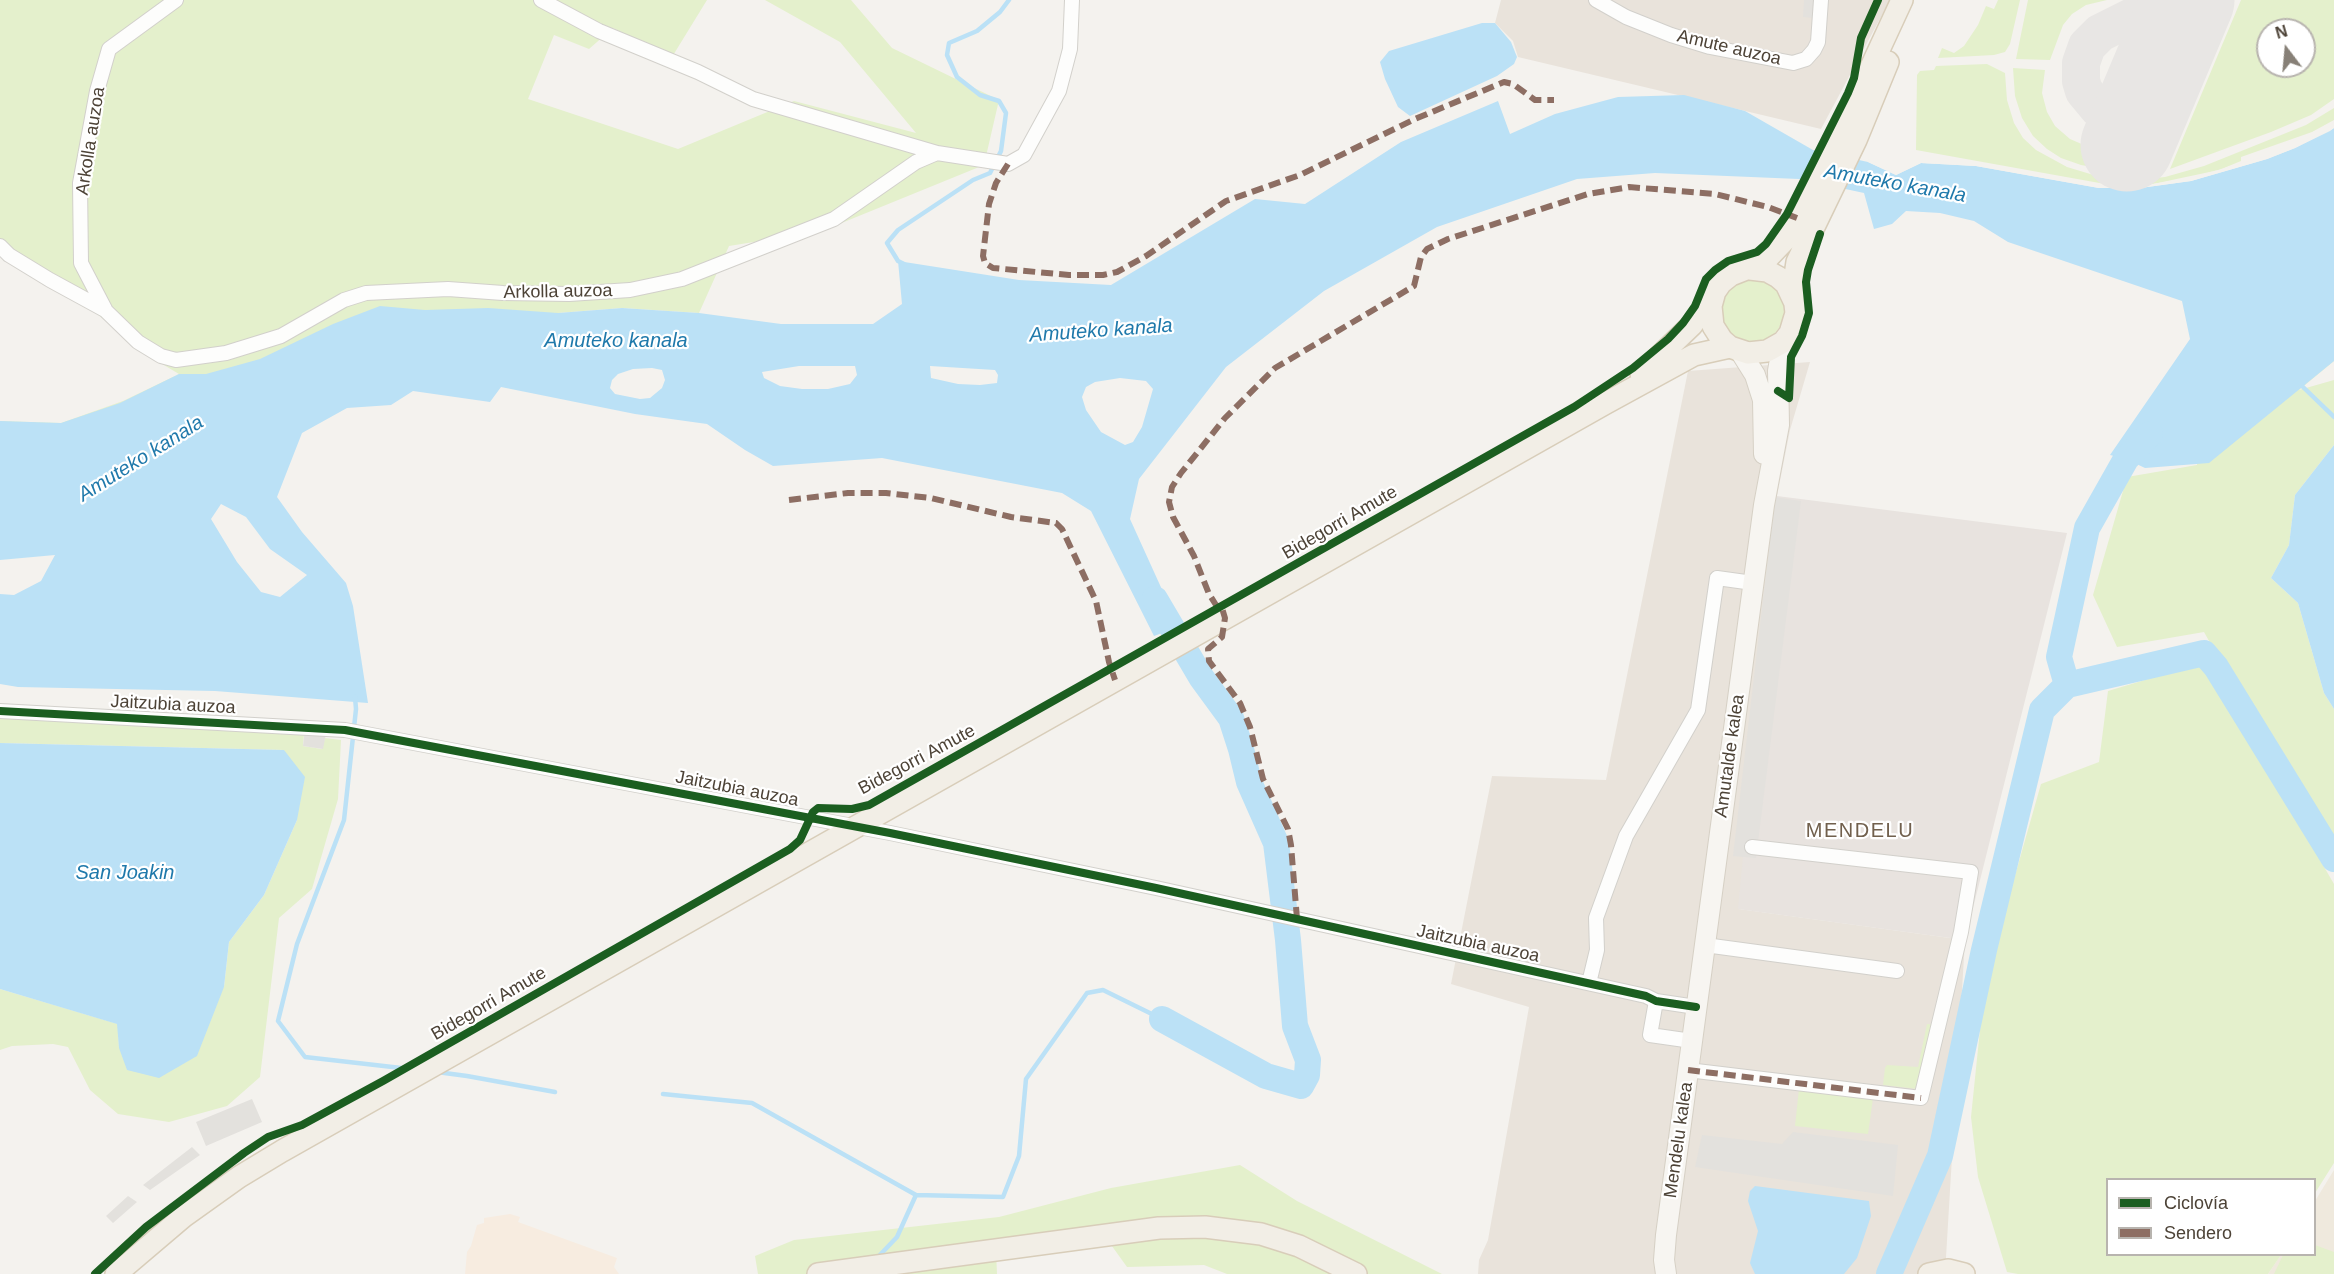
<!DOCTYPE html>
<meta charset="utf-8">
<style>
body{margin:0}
#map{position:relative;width:2334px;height:1274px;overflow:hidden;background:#f4f2ee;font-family:Helvetica,sans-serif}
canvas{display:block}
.legend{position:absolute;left:2106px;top:1178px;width:210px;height:78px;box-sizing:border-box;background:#fff;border:2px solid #b8b4af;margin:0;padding:8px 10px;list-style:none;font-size:18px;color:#4d4337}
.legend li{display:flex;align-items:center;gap:12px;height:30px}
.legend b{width:30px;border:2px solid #b8b4af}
.north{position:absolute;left:2256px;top:18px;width:60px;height:60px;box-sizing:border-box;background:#fff;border:2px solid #b8b4af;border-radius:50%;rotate:344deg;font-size:16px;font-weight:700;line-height:24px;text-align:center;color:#4d4337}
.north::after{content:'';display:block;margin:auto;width:21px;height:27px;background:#878077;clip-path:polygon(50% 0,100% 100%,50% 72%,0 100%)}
</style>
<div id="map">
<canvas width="2334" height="1274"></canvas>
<ul class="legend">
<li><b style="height:8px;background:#1b5e20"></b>Ciclovía</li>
<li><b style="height:8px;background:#8d6e63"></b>Sendero</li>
</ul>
<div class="north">N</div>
</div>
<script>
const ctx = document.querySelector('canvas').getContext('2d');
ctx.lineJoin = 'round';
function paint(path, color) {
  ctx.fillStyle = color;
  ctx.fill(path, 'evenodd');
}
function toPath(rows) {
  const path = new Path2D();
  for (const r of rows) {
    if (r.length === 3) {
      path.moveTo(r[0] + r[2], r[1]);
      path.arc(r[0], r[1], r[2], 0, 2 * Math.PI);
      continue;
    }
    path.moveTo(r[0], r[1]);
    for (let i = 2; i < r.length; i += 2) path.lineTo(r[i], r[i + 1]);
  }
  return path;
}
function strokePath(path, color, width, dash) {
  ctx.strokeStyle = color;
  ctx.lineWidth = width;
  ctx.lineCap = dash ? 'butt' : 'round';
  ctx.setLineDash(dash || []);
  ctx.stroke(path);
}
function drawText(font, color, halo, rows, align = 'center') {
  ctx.font = font + ' Helvetica,sans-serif';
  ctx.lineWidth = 4.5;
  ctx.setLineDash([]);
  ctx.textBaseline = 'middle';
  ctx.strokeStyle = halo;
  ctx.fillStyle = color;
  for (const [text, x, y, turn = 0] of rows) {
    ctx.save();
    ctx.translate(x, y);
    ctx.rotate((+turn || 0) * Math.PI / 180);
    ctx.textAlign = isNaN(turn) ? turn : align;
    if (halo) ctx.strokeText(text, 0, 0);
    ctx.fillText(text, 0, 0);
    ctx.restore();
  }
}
paint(toPath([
 [1501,0,1890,0,1821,129,1518,57,1513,41,1495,23],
 [1810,362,1790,430,1777,496,1739,909,1965,940,1945,1274,1478,1274,1479,1260,1488,1240,1529,1007,1451,984,1492,776,1606,780,1688,371]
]), '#e9e3db');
paint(toPath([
 [510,1214,520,1217,518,1222,617,1258,614,1267,619,1274,465,1274,467,1252,471,1246,477,1225,484,1223,484,1218]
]), '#f7ece0');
paint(toPath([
 [1777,496,2067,533,1965,940,1738,909]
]), '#e8e3df');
paint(toPath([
 [2334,1170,2334,1274,2268,1274,2281,1255,2314,1254,2315,1201]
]), '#efe9dd');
paint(toPath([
 [0,0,707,0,672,57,613,28,589,49,554,35,528,99,678,149,794,101,916,133,840,42,765,0,851,0,892,48,999,100,984,165,822,231,729,246,699,313,622,308,558,313,0,514,0,421,61,423,123,401,179,374,147,355,117,329,0,242],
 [1998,0,2020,0,2010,44,2005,52,1994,55,1938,58,1942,48,1954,53,1964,46,1978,25,1986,6,1994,9],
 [2028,0,2107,0,2086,5,2072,14,2063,25,2050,60,2016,59],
 [2241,0,2334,0,2334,99,2311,115,2271,132,2170,169],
 [2268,30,2304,30,2304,66,2268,66],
 [1987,64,2005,73,2007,100,2014,123,2023,138,2036,150,2067,167,2097,176,2138,180,2165,177,2204,166,2306,125,2334,108,2334,120,2312,132,2241,157,2241,161,2219,170,2153,184,2105,184,1916,150,1917,75,1920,71,1934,70,1936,66],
 [2013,68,2045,70,2042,93,2047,112,2055,126,2070,139,2144,171,2109,170,2081,165,2061,158,2047,149,2033,136,2022,118,2015,96],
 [1753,311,31],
 [2334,328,2334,361,2299,390,2334,380,2334,445,2295,495,2289,545,2271,578,2298,603,2324,693,2334,709,2334,865,2204,632,2117,647,2093,595,2127,477,2197,465,2199,411],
 [2205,662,2334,884,2334,1163,2315,1193,2314,1180,2108,1180,2108,1254,2281,1255,2268,1274,2018,1274,2007,1272,1978,1177,1971,1117,1985,981,2041,784,2099,762,2108,691],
 [0,718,304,734,303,746,322,749,325,738,341,740,338,799,312,889,279,918,260,1077,227,1106,169,1122,118,1114,90,1090,68,1047,53,1044,12,1046,0,1050,0,989,118,1024,119,1048,224,987,229,942,264,895,297,820,284,750,0,743],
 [1927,1024,1935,1025,1918,1089,1883,1085,1885,1068,1887,1065,1918,1067],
 [1799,1089,1873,1098,1868,1134,1795,1126],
 [1240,1165,1297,1201,1442,1274,1227,1274,1204,1265,1127,1267,1104,1235,996,1250,997,1274,758,1274,755,1256,794,1240,999,1217,1111,1188],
 [2315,1245,2334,1252,2334,1274,2274,1274,2283,1255,2314,1254]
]), '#e4f0cc');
paint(toPath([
 [1804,0,1814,0,1813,18,1803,17],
 [1775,497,1801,501,1756,858,1733,856],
 [305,728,327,729,323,749,303,746],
 [252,1099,262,1122,206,1146,196,1122],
 [1793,1132,1898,1145,1893,1196,1695,1167,1702,1135,1782,1144],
 [192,1147,200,1155,150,1190,143,1185],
 [128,1196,137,1202,113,1223,106,1216]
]), '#e3e1dd');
paint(toPath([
 [1482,23,1495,23,1511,42,1517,57,1514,64,1497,76,1410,116,1398,107,1385,79,1380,62,1389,51],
 [1684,95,1745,111,1813,150,1868,162,1896,175,1921,163,1976,166,2099,188,2140,188,2191,181,2267,159,2295,148,2334,128,2334,361,2209,463,2145,468,2126,459,2110,455,2190,339,2182,301,2008,242,1974,221,1940,213,1906,211,1892,224,1874,229,1864,193,1799,179,1655,173,1577,179,1437,227,1324,291,1226,367,1139,479,1130,519,1179,627,1154,636,1091,511,1062,493,882,458,773,466,745,450,707,424,635,414,501,387,490,402,413,391,391,405,347,408,302,433,277,497,302,532,346,583,353,606,368,703,215,691,18,687,0,684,0,594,14,595,41,581,55,555,0,560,0,421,61,423,120,403,179,374,206,374,260,359,333,324,380,306,425,310,488,308,558,313,622,308,699,313,781,324,873,324,902,304,898,261,1019,280,1111,285,1255,199,1305,204,1401,142,1498,101,1510,134,1555,114,1618,97],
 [799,366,855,366,857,375,850,384,828,389,802,389,780,386,764,378,762,372],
 [930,366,995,370,998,375,997,383,980,385,958,384,931,378],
 [652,368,662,370,665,380,662,388,650,398,640,399,615,394,610,388,612,380,618,374,633,369],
 [1120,378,1146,381,1153,389,1142,427,1133,442,1125,445,1101,432,1086,410,1082,397,1086,387,1095,382],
 [221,504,246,517,270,549,307,575,280,597,261,592,237,562,211,519],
 [2334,445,2334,709,2324,693,2298,603,2271,578,2289,545,2295,495],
 [0,743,284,750,305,777,297,820,264,895,229,942,224,987,197,1056,159,1078,127,1070,119,1048,117,1024,0,989],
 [1755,1186,1869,1201,1871,1216,1857,1258,1844,1274,1755,1274,1750,1263,1758,1231,1748,1201,1750,1191]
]), '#bbe1f6');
paint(toPath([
 [2334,125,2334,128,2330,131,2295,148,2267,159,2191,181,2140,188,2099,188,1976,166,1921,163,1896,175,1868,162,1869,159,1896,172,1921,160,1976,163,2099,185,2153,184,2190,178,2267,156,2294,146]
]), '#f4f2ee');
strokePath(toPath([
 [904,264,898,261,887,243,898,230,973,180,990,173,1001,151,1006,113,999,101,980,95,957,77,947,55,949,43,977,31,1000,12,1009,0],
 [2303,387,2334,417],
 [355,697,356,709,344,820,297,944,278,1021,305,1057,410,1069],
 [437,1072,467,1076,555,1092],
 [663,1094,752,1103,916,1195],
 [878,1257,897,1237,916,1195,1003,1197,1019,1156,1026,1079,1087,993,1103,990,1162,1019]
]), '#bbe1f6', 4.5);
strokePath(toPath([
 [1155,599,1201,677,1231,718,1241,749,1249,782,1276,843,1288,940,1295,1026,1308,1060,1307,1075,1301,1086,1266,1076,1162,1019],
 [2067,685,2204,653,2216,667,2334,859],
 [1889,1274,1940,1156,1984,950,2042,710,2067,685,2059,657,2087,528,2126,459,2150,434]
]), '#bbe1f6', 26);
strokePath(toPath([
 [2138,118,2125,119,2112,116,2099,109,2084,91,2081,81,2081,63,2087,46,2100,33,2166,0]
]), '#e8e6e4', 38);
strokePath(toPath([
 [2127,145,2188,0]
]), '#e8e6e4', 93);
const street = toPath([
 [541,0,599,31,698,72,753,99,937,153,1008,164,1024,155,1059,91,1070,49,1072,0],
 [1596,0,1626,17,1671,35,1710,47,1793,63,1806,59,1814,50,1818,42,1821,0],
 [0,246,9,255,50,280,105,310,138,342,161,356,176,360,226,353,281,336,344,300,366,293,448,289,503,293,569,294,630,290,682,279,834,219,916,162,937,153],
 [105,309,81,263,80,183,97,91,109,49,176,0],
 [0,711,345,730,890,833,1156,888,1646,996,1656,1001,1696,1007],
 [1705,945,1897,971],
 [1589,983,1597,950,1596,918,1626,836,1698,710,1717,578,1753,583],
 [1656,1001,1650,1035,1692,1041],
 [1688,1070,1921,1098,1961,932,1971,872,1752,847]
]);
const secondary = toPath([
 [1740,351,1755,375,1763,400,1764,454],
 [1666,1274,1664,1260,1666,1235,1764,505,1779,425,1778,371,1783,342]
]);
const primary = toPath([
 [1750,269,1767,271,1778,277,1786,284,1794,301],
 [1714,295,1711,306,1713,326,1722,340,1730,347,1748,353,1767,351,1783,342,1790,333,1796,313,1793,288,1797,262,1856,140,1888,62],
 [1641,374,1692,325,1721,283,1731,275,1764,262,1785,240,1841,132,1902,0],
 [116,1274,183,1217,239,1177,282,1151,1606,403,1694,355,1730,347],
 [818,1274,1159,1228,1205,1227,1261,1234,1299,1246,1356,1274],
 [1929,1274,1948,1270,1964,1274]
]);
strokePath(street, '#d2d0cb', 16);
strokePath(secondary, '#d6d0c5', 22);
strokePath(primary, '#d8cdb9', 24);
strokePath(street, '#fdfdfc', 14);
strokePath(secondary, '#f7f5f1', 20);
strokePath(primary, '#f2eee6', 21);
strokePath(toPath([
 [1008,164,996,183,989,204,983,256,985,263,993,268,1069,275,1103,275,1117,272,1146,256,1226,201,1300,175,1415,119,1504,82,1513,84,1535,100,1554,100],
 [789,500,848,493,886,493,931,498,1011,517,1056,523,1062,529,1096,601,1109,662,1115,680],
 [1297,919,1291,845,1288,829,1263,779,1250,727,1240,703,1209,661,1208,649,1222,637,1225,618,1222,608,1216,605,1209,594,1194,556,1173,517,1169,502,1172,487,1181,473,1225,418,1275,368,1414,286,1421,257,1427,249,1448,239,1588,194,1629,187,1715,194,1768,207,1797,218],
 [1688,1070,1921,1098]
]), '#8d6e63', 6, [12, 6]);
strokePath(toPath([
 [1778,391,1789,398,1791,357,1802,336,1809,313,1806,282,1808,270,1820,234],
 [0,711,345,730,890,833,1156,888,1646,996,1656,1001,1696,1007],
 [95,1274,146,1227,244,1153,268,1137,302,1125,383,1081,790,849,800,840,813,812,818,808,852,809,869,805,1574,407,1633,368,1668,339,1683,323,1695,306,1706,279,1715,270,1728,261,1757,252,1766,244,1787,214,1848,93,1854,78,1861,38,1878,0]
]), '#1b5e20', 8);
drawText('18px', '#4d4337', '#fff', [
 ["Amute auzoa",1729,48,13],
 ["Arkolla auzoa",91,141,-81],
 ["Arkolla auzoa",558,292,-1],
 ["Bidegorri Amute",1340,523,-30],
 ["Jaitzubia auzoa",173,705,3],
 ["Amutalde kalea",1730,756,-82],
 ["Bidegorri Amute",917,760,-28],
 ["Jaitzubia auzoa",737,789,11],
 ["Jaitzubia auzoa",1478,944,12],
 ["Bidegorri Amute",489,1004,-30],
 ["Mendelu kalea",1679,1140,-82]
]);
drawText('italic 20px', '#1f79ab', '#fff', [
 ["Amuteko kanala",1895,184,10],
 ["Amuteko kanala",1101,331,-4],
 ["Amuteko kanala",616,341],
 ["Amuteko kanala",141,459,-32],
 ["San Joakin",125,873]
]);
ctx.letterSpacing = '1.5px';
drawText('20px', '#71604d', '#fff', [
 ["MENDELU",1860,831]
]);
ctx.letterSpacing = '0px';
</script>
